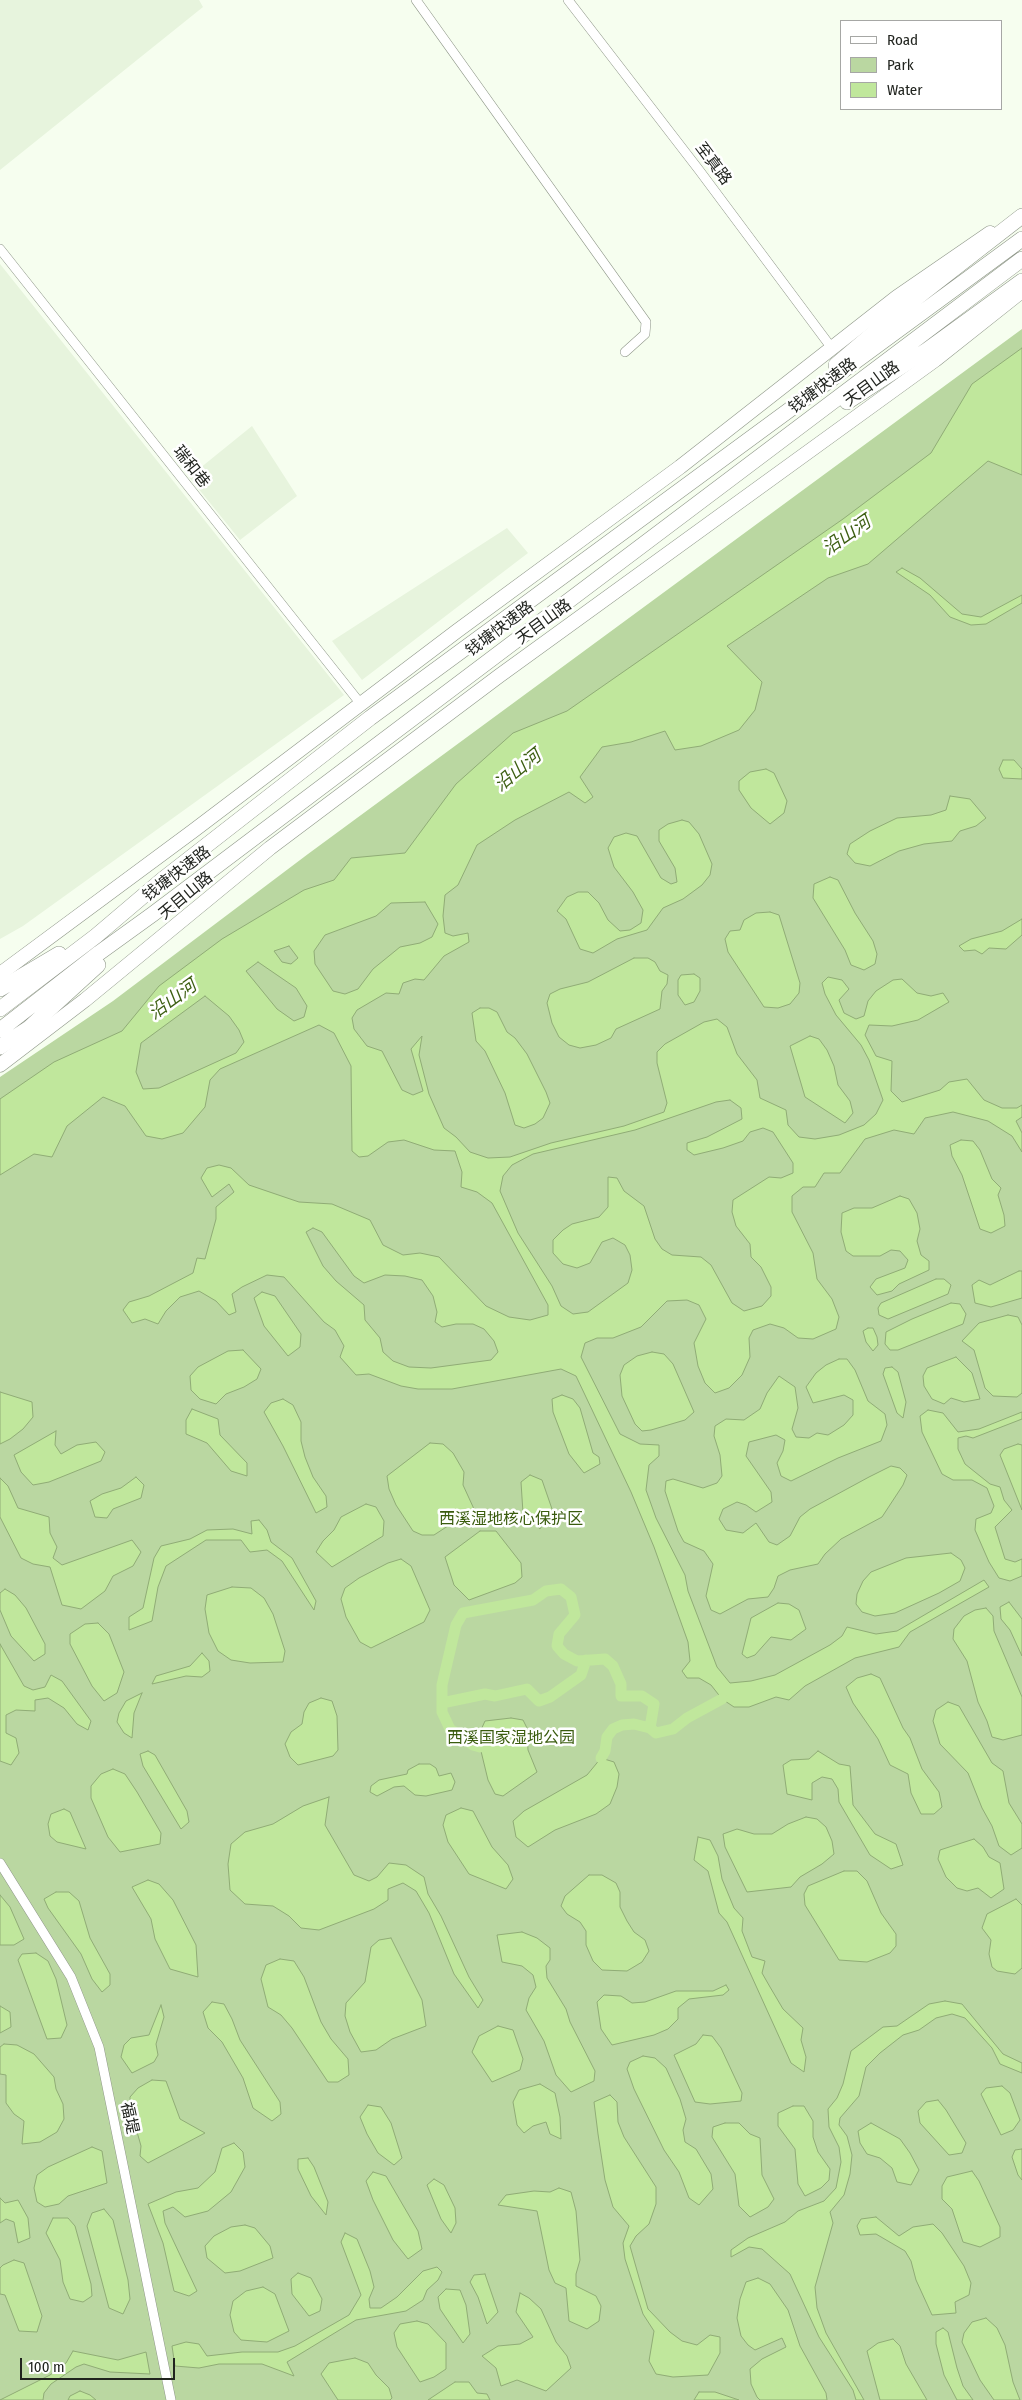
<!DOCTYPE html>
<meta charset="utf-8">
<style>
body{margin:0}
#map{position:relative;width:1022px;height:2400px;overflow:hidden;background:#f6feef;font-family:"Fira Sans Condensed",sans-serif}
canvas{display:block}
.legend{position:absolute;left:840px;top:20px;width:162px;height:90px;box-sizing:border-box;background:#fff;border:1px solid #a6a7a5;margin:0;padding:6px 9px;list-style:none;font-size:15px;color:#21241f}
.legend li{display:flex;align-items:center;gap:10px;height:25px}
.legend b{width:25px;border:1px solid #a6a7a5}
.scale{position:absolute;left:20px;top:2358px;width:155px;height:22px;box-sizing:border-box;border:2px solid #21241f;border-top:0;padding-left:6px;font-size:15px;line-height:18px;white-space:nowrap;color:#21241f;-webkit-text-stroke:4px #fff;paint-order:stroke}
</style>
<div id="map">
<canvas width="1022" height="2400"></canvas>
<ul class="legend">
<li><b style="height:6px;background:#fff"></b>Road</li>
<li><b style="height:14px;background:#bad7a1"></b>Park</li>
<li><b style="height:14px;background:#c0e79c"></b>Water</li>
</ul>
<div class="scale">100 m</div>
</div>
<script>
const ctx = document.querySelector('canvas').getContext('2d');
ctx.lineJoin = 'round';
function paint(path, color) {
  ctx.fillStyle = color;
  ctx.fill(path, 'evenodd');
}
function toPath(rows) {
  const path = new Path2D();
  for (const r of rows) {
    path.moveTo(r[0], r[1]);
    for (let i = 2; i < r.length; i += 2) path.lineTo(r[i], r[i + 1]);
  }
  return path;
}
function strokePath(path, color, width, dash) {
  ctx.strokeStyle = color;
  ctx.lineWidth = width;
  ctx.lineCap = dash ? 'butt' : 'round';
  ctx.setLineDash(dash || []);
  ctx.stroke(path);
}
function drawText(font, color, halo, rows, align = 'center') {
  ctx.font = font + ' "Fira Sans Condensed","Noto Sans SC",sans-serif';
  ctx.lineWidth = 5;
  ctx.setLineDash([]);
  ctx.textBaseline = 'middle';
  ctx.strokeStyle = halo;
  ctx.fillStyle = color;
  for (const [text, x, y, turn = 0] of rows) {
    ctx.save();
    ctx.translate(x, y);
    ctx.rotate((+turn || 0) * Math.PI / 180);
    ctx.textAlign = isNaN(turn) ? turn : align;
    if (halo) ctx.strokeText(text, 0, 0);
    ctx.fillText(text, 0, 0);
    ctx.restore();
  }
}
paint(toPath([
 [0,0,199,0,203,7,0,170],
 [0,264,344,695,23,926,0,939],
 [252,426,297,496,240,540,189,477],
 [507,528,528,553,362,680,332,641]
]), '#e7f4dd');
paint(toPath([
 [1022,329,1022,2400,0,2400,0,1077,113,1001,308,854]
]), '#bad7a1');
const water = toPath([
 [1022,348,1022,475,988,461,868,564,828,578,727,646,762,682,755,710,739,730,701,746,675,750,665,731,631,742,602,747,580,777,593,797,585,803,569,792,515,820,477,845,458,885,445,895,443,916,445,933,453,936,468,933,469,942,444,956,424,980,415,979,403,983,399,994,386,993,357,1010,352,1018,354,1029,367,1046,382,1051,402,1090,413,1095,423,1091,411,1049,422,1036,419,1055,429,1094,444,1128,456,1137,470,1152,488,1158,510,1157,551,1143,624,1126,664,1112,667,1103,657,1063,657,1052,665,1044,704,1022,717,1019,727,1027,737,1054,757,1080,760,1098,786,1110,788,1125,799,1137,815,1139,839,1135,864,1125,876,1114,883,1100,869,1060,861,1045,836,1015,825,994,822,983,828,977,842,980,849,989,839,1000,844,1013,856,1019,864,1016,868,1001,876,991,893,980,902,979,917,993,931,996,943,993,949,1002,918,1020,892,1026,869,1025,865,1035,876,1056,892,1061,891,1091,902,1102,940,1090,949,1082,967,1079,984,1100,1002,1108,1017,1108,1022,1105,1022,1117,1016,1121,1022,1133,1022,1152,1012,1136,988,1121,953,1112,925,1118,914,1134,894,1130,865,1139,840,1173,824,1173,815,1187,803,1187,792,1196,792,1212,813,1253,817,1279,832,1299,839,1317,836,1329,813,1339,798,1338,784,1328,770,1324,753,1330,749,1338,750,1357,742,1375,729,1388,715,1393,705,1383,698,1366,694,1343,706,1319,699,1305,687,1300,667,1301,641,1327,613,1338,597,1338,585,1343,581,1357,620,1434,640,1444,659,1445,659,1456,649,1465,646,1490,656,1518,685,1575,688,1591,717,1667,730,1683,751,1681,775,1675,830,1645,842,1636,847,1627,876,1634,897,1631,984,1580,989,1587,910,1632,899,1647,855,1658,805,1686,789,1700,776,1697,749,1707,734,1707,722,1699,711,1685,699,1678,687,1678,682,1671,690,1661,688,1642,654,1547,631,1492,576,1376,561,1369,452,1389,418,1389,401,1386,369,1374,356,1375,340,1357,344,1346,335,1330,324,1322,284,1277,267,1275,242,1287,232,1294,236,1312,229,1315,216,1301,199,1291,180,1297,166,1311,158,1324,145,1319,132,1323,123,1310,129,1302,149,1296,193,1273,197,1258,205,1259,216,1219,216,1207,234,1192,229,1184,212,1197,201,1178,207,1168,219,1165,231,1168,249,1185,299,1202,332,1204,370,1220,383,1245,403,1255,420,1253,439,1257,486,1306,509,1317,530,1320,548,1315,548,1305,492,1203,477,1192,461,1187,462,1172,455,1151,434,1150,404,1140,388,1142,368,1156,359,1157,352,1151,351,1066,334,1033,319,1025,220,1069,210,1080,205,1107,183,1133,162,1139,146,1136,125,1106,103,1097,67,1126,52,1157,34,1154,0,1175,0,1099,54,1062,122,1031,159,986,222,939,304,890,334,880,351,858,405,853,456,784,513,733,567,711,843,519,931,453,972,384,1022,348],
 [425,902,438,924,432,937,420,943,400,947,373,969,358,989,345,994,333,991,315,964,314,951,325,935,376,916,391,903,425,902],
 [289,946,298,958,291,964,282,962,274,951,289,946],
 [258,962,296,988,307,1006,304,1017,294,1021,277,1009,246,971,258,962],
 [205,996,229,1016,239,1030,244,1042,236,1053,159,1088,143,1089,136,1072,141,1043,205,996],
 [730,1100,741,1108,742,1119,707,1137,687,1143,687,1150,694,1155,723,1148,743,1141,750,1132,763,1128,773,1132,793,1163,793,1173,781,1178,769,1177,733,1200,732,1212,736,1226,750,1244,751,1257,761,1267,771,1287,771,1296,762,1306,744,1311,732,1303,711,1265,701,1257,672,1255,662,1249,655,1239,644,1206,624,1191,617,1178,608,1177,608,1207,599,1217,572,1224,563,1230,553,1240,553,1253,563,1264,577,1268,590,1263,602,1242,613,1238,625,1245,630,1255,632,1270,628,1283,588,1312,573,1314,561,1306,552,1286,518,1233,500,1191,503,1176,512,1165,533,1154,635,1130,716,1102,730,1100],
 [313,1228,322,1232,354,1276,364,1283,385,1275,405,1276,422,1280,433,1296,437,1312,435,1322,442,1327,456,1324,473,1324,484,1329,494,1341,498,1352,491,1360,431,1368,409,1367,393,1361,383,1352,380,1338,365,1320,364,1305,336,1281,323,1266,306,1232,313,1228],
 [902,568,920,578,962,614,981,617,1022,595,1022,603,986,624,971,625,950,617,930,595,896,572,902,568],
 [1003,760,1014,760,1022,769,1022,779,1003,778,999,769,1003,760],
 [766,769,774,773,787,801,784,813,770,824,751,808,739,790,739,781,750,772,766,769],
 [950,796,970,799,986,818,976,826,960,831,952,841,924,844,899,851,870,866,855,863,847,854,850,844,870,831,897,818,931,815,946,810,950,796],
 [682,820,689,822,699,834,712,864,710,875,702,885,683,899,663,908,647,930,617,939,593,953,580,949,566,919,557,911,567,897,578,892,588,892,599,903,608,920,620,931,630,930,641,923,643,910,633,892,614,867,608,848,614,837,626,833,637,836,661,878,671,884,677,882,675,868,659,841,659,830,668,824,682,820],
 [830,877,838,880,855,913,873,941,877,954,875,964,864,970,851,965,845,950,813,898,814,884,830,877],
 [770,912,779,915,800,983,799,993,790,1004,778,1008,764,1007,728,952,725,939,730,931,740,930,744,920,756,913,770,912],
 [1022,919,1022,935,1006,949,989,948,982,954,975,950,964,951,959,946,971,939,1002,931,1022,919],
 [634,958,648,958,655,962,660,971,668,975,667,984,662,991,660,1009,616,1029,611,1038,596,1045,580,1048,569,1045,559,1037,552,1023,547,1003,550,994,560,989,588,982,634,958],
 [694,974,700,978,700,991,694,1002,685,1005,678,995,678,980,681,975,694,974],
 [480,1008,489,1008,497,1012,507,1032,515,1038,527,1054,546,1092,550,1103,543,1118,535,1124,524,1128,515,1125,505,1093,485,1051,476,1041,472,1013,480,1008],
 [810,1036,819,1039,827,1050,834,1066,838,1085,850,1101,853,1113,845,1123,805,1097,790,1046,810,1036],
 [961,1140,973,1141,980,1150,992,1179,1001,1188,998,1195,1004,1215,1005,1226,991,1233,980,1229,962,1175,952,1156,950,1145,961,1140],
 [900,1196,909,1199,917,1213,920,1229,917,1241,921,1255,929,1261,929,1270,899,1284,892,1291,877,1295,870,1287,876,1279,905,1268,908,1260,900,1251,891,1250,880,1256,853,1256,846,1251,841,1232,842,1213,854,1208,872,1208,900,1196],
 [1019,1271,1022,1271,1022,1298,991,1307,975,1303,972,1285,979,1280,990,1285,1019,1271],
 [936,1279,944,1279,951,1285,948,1294,888,1319,879,1315,878,1308,881,1303,936,1279],
 [262,1292,275,1296,301,1334,300,1347,288,1356,264,1326,254,1298,262,1292],
 [951,1303,960,1304,966,1314,963,1324,898,1350,890,1350,885,1344,886,1332,912,1319,951,1303],
 [1008,1315,1018,1317,1022,1325,1022,1393,1017,1397,993,1396,985,1388,974,1350,962,1341,979,1323,1008,1315],
 [868,1328,873,1328,877,1337,878,1345,873,1351,866,1342,863,1331,868,1328],
 [243,1350,261,1369,257,1379,244,1387,226,1394,216,1404,200,1399,191,1390,190,1376,198,1367,228,1351,243,1350],
 [652,1352,664,1354,673,1364,694,1412,685,1420,651,1430,642,1431,635,1424,622,1396,620,1375,624,1365,637,1356,652,1352],
 [956,1357,972,1373,980,1399,964,1402,951,1398,944,1404,932,1399,924,1386,923,1376,927,1368,956,1357],
 [839,1359,847,1359,855,1370,868,1401,885,1414,887,1425,881,1441,838,1458,791,1481,781,1476,777,1463,783,1451,785,1440,776,1435,749,1442,746,1456,771,1492,772,1502,756,1512,746,1505,737,1502,723,1509,719,1519,726,1530,743,1533,756,1523,769,1542,777,1545,790,1536,800,1517,810,1509,869,1477,891,1466,900,1468,907,1475,903,1485,882,1517,841,1539,825,1554,818,1564,790,1570,778,1576,774,1588,768,1597,748,1599,720,1614,711,1610,706,1596,713,1564,704,1551,684,1542,678,1531,665,1491,666,1481,673,1479,703,1488,717,1483,722,1476,720,1455,714,1436,715,1426,726,1419,744,1420,760,1409,767,1393,779,1376,795,1387,798,1408,792,1429,796,1437,809,1438,817,1433,828,1435,844,1425,853,1415,853,1400,844,1395,813,1403,806,1387,816,1373,826,1365,839,1359],
 [892,1367,898,1372,906,1402,903,1418,897,1413,883,1374,885,1368,892,1367],
 [0,1392,32,1402,33,1417,23,1429,10,1439,0,1444,0,1392],
 [562,1395,573,1399,580,1408,593,1453,599,1457,600,1464,584,1473,569,1454,553,1412,552,1399,562,1395],
 [283,1399,293,1405,301,1422,301,1441,305,1457,313,1477,326,1496,327,1507,316,1513,283,1446,264,1412,271,1403,283,1399],
 [192,1409,218,1419,220,1435,247,1463,247,1476,231,1471,207,1443,186,1434,186,1420,192,1409],
 [928,1410,943,1413,958,1432,979,1429,1022,1412,1022,1419,973,1438,966,1436,958,1438,958,1449,965,1464,990,1484,1000,1487,1004,1500,1012,1510,995,1527,1005,1559,1015,1562,1022,1559,1022,1576,1010,1581,999,1578,989,1562,975,1530,976,1519,991,1513,994,1506,987,1488,972,1480,953,1480,942,1474,922,1432,920,1416,928,1410],
 [56,1431,55,1445,61,1454,77,1445,96,1442,105,1452,101,1461,49,1482,33,1485,21,1472,14,1455,56,1431],
 [430,1443,443,1444,453,1453,464,1472,463,1485,474,1509,434,1535,422,1535,413,1531,396,1505,389,1489,387,1476,430,1443],
 [1018,1444,1022,1445,1022,1510,1000,1455,1004,1449,1018,1444],
 [530,1475,542,1480,552,1509,540,1529,523,1513,521,1482,530,1475],
 [136,1477,144,1485,141,1498,113,1509,107,1518,95,1517,90,1501,102,1494,121,1488,136,1477],
 [0,1478,8,1486,18,1508,49,1517,50,1533,57,1547,53,1558,62,1565,132,1540,141,1552,133,1566,113,1576,105,1591,81,1609,62,1605,50,1567,33,1564,21,1558,0,1517,0,1478],
 [366,1504,376,1507,384,1521,383,1536,332,1567,316,1552,323,1541,334,1530,341,1517,366,1504],
 [259,1520,267,1530,271,1542,292,1558,316,1601,314,1610,282,1561,267,1550,250,1552,241,1540,206,1540,166,1566,158,1587,152,1621,129,1630,129,1617,143,1608,154,1558,161,1546,190,1539,207,1530,233,1529,252,1534,251,1521,259,1520],
 [480,1531,496,1531,521,1563,522,1577,515,1583,469,1600,454,1585,445,1557,480,1531],
 [951,1553,961,1560,965,1568,960,1581,939,1593,895,1613,875,1616,862,1612,856,1604,857,1594,863,1581,871,1572,906,1558,951,1553],
 [401,1559,411,1566,430,1610,424,1622,371,1648,360,1642,346,1617,341,1599,345,1588,359,1578,388,1563,401,1559],
 [232,1587,251,1588,264,1598,273,1614,285,1651,283,1662,250,1663,231,1660,218,1651,209,1633,205,1609,207,1595,232,1587],
 [5,1589,15,1595,26,1608,45,1644,45,1654,34,1661,11,1636,0,1610,0,1593,5,1589],
 [1009,1602,1022,1619,1022,1656,1010,1630,1001,1619,1000,1607,1009,1602],
 [778,1603,789,1604,799,1610,806,1629,791,1640,771,1637,755,1655,747,1658,742,1654,751,1618,778,1603],
 [986,1608,993,1616,994,1631,1022,1697,1022,1735,1003,1740,992,1737,987,1721,978,1702,967,1661,953,1639,954,1629,964,1616,975,1610,986,1608],
 [98,1623,109,1634,124,1672,117,1693,104,1701,92,1686,70,1644,70,1634,85,1624,98,1623],
 [0,1644,24,1686,33,1690,45,1687,51,1675,62,1681,91,1721,88,1730,77,1724,64,1708,48,1698,35,1700,35,1711,16,1710,6,1715,6,1733,16,1738,19,1753,11,1765,0,1761,0,1644],
 [202,1653,209,1661,210,1671,202,1677,186,1676,152,1684,156,1676,190,1666,202,1653],
 [871,1674,880,1678,903,1728,910,1738,922,1769,939,1792,942,1807,934,1814,921,1814,911,1793,908,1774,890,1765,878,1739,853,1703,846,1687,857,1678,871,1674],
 [142,1693,134,1713,132,1738,124,1733,117,1722,119,1713,126,1701,142,1693],
 [321,1698,332,1701,337,1716,338,1750,333,1756,298,1765,290,1757,285,1744,291,1732,302,1724,304,1712,309,1703,321,1698],
 [948,1702,959,1706,992,1763,1003,1771,1009,1803,1022,1824,1022,1848,1011,1855,999,1846,992,1826,982,1808,968,1773,940,1744,933,1721,936,1710,948,1702],
 [511,1718,523,1720,527,1728,528,1750,537,1772,503,1796,495,1794,488,1780,480,1747,480,1732,485,1721,511,1718],
 [148,1751,155,1755,187,1811,189,1822,181,1829,143,1766,140,1754,148,1751],
 [818,1751,839,1764,850,1766,853,1805,875,1834,896,1844,903,1865,891,1869,870,1855,839,1802,838,1789,832,1779,822,1777,812,1783,812,1800,787,1794,783,1765,791,1760,809,1759,818,1751],
 [601,1758,614,1762,619,1774,617,1787,610,1804,596,1814,555,1830,528,1847,516,1837,513,1821,524,1811,587,1775,601,1758],
 [419,1764,430,1764,436,1768,439,1776,451,1773,455,1782,452,1790,426,1796,415,1795,404,1786,394,1787,377,1796,370,1792,371,1786,379,1780,407,1774,408,1770,419,1764],
 [113,1769,125,1774,137,1792,161,1833,160,1844,120,1852,108,1837,91,1798,91,1786,101,1774,113,1769],
 [329,1797,325,1825,354,1875,369,1881,377,1877,389,1863,406,1865,424,1877,428,1894,441,1916,469,1977,483,2000,478,2008,454,1974,429,1913,416,1891,403,1883,388,1889,388,1900,374,1909,319,1930,301,1928,289,1916,273,1906,245,1904,230,1890,228,1864,231,1844,245,1832,273,1824,303,1806,329,1797],
 [461,1808,473,1811,492,1847,508,1865,513,1879,506,1889,469,1874,448,1842,443,1825,446,1815,461,1808],
 [64,1809,70,1812,86,1849,57,1842,50,1836,48,1824,51,1814,64,1809],
 [806,1817,817,1819,826,1827,832,1841,834,1854,822,1864,800,1877,791,1887,747,1892,725,1847,723,1834,737,1829,754,1834,772,1834,788,1824,806,1817],
 [698,1837,710,1840,718,1856,722,1879,734,1908,743,1918,742,1931,752,1957,765,1961,762,1973,770,1987,783,2009,803,2028,801,2040,806,2057,804,2072,791,2063,727,1922,719,1913,708,1871,694,1860,698,1837],
 [974,1839,983,1847,989,1857,1000,1863,1004,1889,991,1898,978,1888,967,1891,957,1888,946,1877,938,1859,940,1850,974,1839],
 [844,1871,857,1871,867,1881,881,1913,896,1934,896,1946,890,1953,867,1962,839,1960,805,1905,804,1894,808,1886,844,1871],
 [589,1875,602,1875,616,1883,620,1892,620,1907,627,1921,634,1932,645,1940,649,1951,642,1962,627,1971,602,1970,593,1961,586,1945,586,1931,580,1922,567,1914,561,1906,565,1896,589,1875],
 [148,1880,159,1884,173,1900,196,1945,198,1977,170,1969,155,1939,151,1919,132,1887,148,1880],
 [56,1892,69,1892,79,1901,90,1938,110,1974,110,1985,102,1992,92,1979,81,1954,48,1908,44,1899,56,1892],
 [0,1895,10,1907,24,1939,14,1945,0,1945,0,1895],
 [1016,1899,1022,1905,1022,1968,1015,1974,997,1971,992,1967,989,1954,991,1940,982,1928,987,1914,1016,1899],
 [522,1932,537,1938,550,1948,550,1960,546,1966,547,1978,566,2009,570,2022,595,2071,594,2081,571,2092,556,2075,544,2041,526,2010,529,1998,536,1987,533,1975,522,1966,502,1962,497,1935,522,1932],
 [391,1938,422,2000,426,2026,392,2039,376,2050,361,2052,350,2032,345,2016,346,2003,365,1982,371,1947,379,1940,391,1938],
 [36,1953,48,1961,56,1979,67,2025,61,2038,47,2039,18,1960,22,1954,36,1953],
 [280,1959,294,1961,304,1977,321,2022,331,2039,348,2059,349,2075,338,2082,328,2082,292,2028,281,2015,268,2007,261,1979,266,1965,280,1959],
 [726,1985,729,1990,723,1995,689,1999,678,2008,678,2019,668,2029,654,2035,612,2045,601,2029,597,2002,604,1995,621,1996,632,2003,645,2002,676,1991,713,1991,726,1985],
 [945,2001,962,2004,1003,2054,1022,2063,1022,2073,1000,2064,992,2048,965,2018,952,2014,936,2018,919,2030,903,2035,880,2053,866,2067,859,2096,840,2118,839,2125,847,2136,852,2155,850,2174,844,2195,830,2212,833,2223,815,2287,817,2308,826,2333,864,2400,856,2400,853,2390,819,2337,790,2274,762,2249,749,2247,731,2257,731,2250,748,2238,785,2222,798,2211,824,2201,836,2188,841,2162,839,2147,829,2127,828,2109,837,2098,843,2084,851,2051,883,2027,897,2026,929,2004,945,2001],
 [212,2002,224,2004,232,2019,240,2040,280,2102,281,2114,272,2121,253,2108,243,2078,222,2042,208,2028,203,2012,212,2002],
 [161,2005,164,2017,156,2044,158,2055,154,2062,132,2073,121,2057,124,2045,131,2038,149,2035,161,2005],
 [0,2006,10,2012,11,2027,0,2033,0,2006],
 [498,2026,513,2030,523,2059,520,2070,492,2082,472,2052,479,2036,498,2026],
 [703,2035,712,2036,721,2048,742,2093,741,2101,710,2104,695,2102,674,2055,696,2044,703,2035],
 [4,2044,17,2045,34,2054,54,2077,56,2089,63,2104,64,2119,57,2132,40,2142,22,2144,24,2121,14,2114,6,2103,6,2075,0,2074,0,2047,4,2044],
 [643,2056,655,2058,666,2068,680,2099,686,2119,683,2130,685,2142,696,2149,711,2174,713,2189,699,2205,689,2198,679,2172,664,2150,634,2089,627,2069,630,2062,643,2056],
 [152,2080,166,2081,180,2119,205,2133,148,2163,140,2156,141,2146,130,2107,130,2097,138,2088,152,2080],
 [540,2084,555,2093,560,2117,561,2139,550,2134,546,2122,533,2126,524,2133,517,2125,513,2102,519,2090,540,2084],
 [1002,2086,1010,2093,1020,2120,1013,2130,1001,2135,981,2094,986,2088,1002,2086],
 [610,2095,617,2102,618,2122,624,2137,656,2187,656,2204,649,2224,636,2236,630,2246,648,2309,670,2332,682,2341,697,2345,710,2335,720,2337,720,2353,708,2375,673,2377,656,2374,649,2361,654,2331,643,2314,625,2259,623,2243,629,2226,613,2207,605,2180,598,2134,594,2102,610,2095],
 [938,2100,946,2110,966,2143,962,2153,949,2155,920,2123,918,2111,926,2102,938,2100],
 [368,2105,381,2107,391,2123,402,2158,394,2165,378,2153,367,2134,360,2117,368,2105],
 [793,2106,804,2106,813,2121,813,2137,818,2152,830,2169,829,2180,821,2188,805,2196,798,2184,795,2149,778,2126,778,2113,793,2106],
 [725,2123,739,2123,750,2134,760,2138,762,2175,774,2199,768,2207,750,2217,739,2206,735,2174,712,2137,713,2127,725,2123],
 [871,2123,900,2139,910,2153,919,2170,911,2185,897,2182,892,2168,880,2158,867,2154,860,2143,858,2131,871,2123],
 [234,2143,243,2152,245,2167,231,2192,208,2211,185,2217,173,2207,163,2211,165,2223,197,2291,189,2296,174,2291,163,2243,148,2204,176,2192,198,2188,215,2172,222,2148,234,2143],
 [92,2147,102,2151,107,2183,68,2196,59,2204,45,2207,37,2202,34,2188,37,2175,48,2167,92,2147],
 [1022,2149,1022,2180,1018,2175,1012,2157,1015,2150,1022,2149],
 [308,2158,314,2167,328,2202,326,2215,311,2196,298,2169,298,2159,308,2158],
 [972,2171,979,2181,1000,2227,1000,2237,980,2247,963,2242,952,2209,942,2199,942,2186,947,2177,972,2171],
 [373,2172,386,2176,418,2231,422,2249,408,2259,393,2240,373,2200,366,2181,373,2172],
 [434,2179,444,2185,455,2208,456,2223,451,2233,441,2219,427,2185,434,2179],
 [559,2188,571,2192,576,2211,580,2260,576,2274,576,2286,596,2296,601,2306,599,2321,587,2329,569,2321,566,2288,555,2283,549,2270,537,2211,498,2205,506,2195,534,2191,550,2192,559,2188],
 [0,2198,5,2203,18,2200,28,2218,30,2238,18,2243,14,2222,6,2219,0,2223,0,2198],
 [104,2209,113,2220,128,2280,130,2299,123,2314,109,2308,87,2226,92,2213,104,2209],
 [876,2217,899,2236,913,2227,933,2224,942,2233,964,2266,971,2283,969,2295,955,2302,956,2313,932,2315,916,2280,911,2261,905,2251,876,2234,860,2235,857,2226,861,2219,876,2217],
 [53,2218,68,2218,75,2226,91,2284,92,2296,83,2302,70,2299,63,2282,60,2260,46,2233,53,2218],
 [245,2225,255,2228,270,2246,273,2258,240,2271,225,2273,207,2258,205,2246,214,2236,231,2227,245,2225],
 [345,2233,357,2239,370,2271,374,2287,369,2299,370,2308,381,2308,397,2297,423,2271,437,2267,442,2272,438,2280,427,2290,423,2300,406,2311,356,2320,287,2362,294,2376,262,2364,219,2364,199,2368,175,2366,172,2346,186,2342,199,2344,207,2356,242,2352,278,2352,295,2346,349,2315,361,2295,341,2242,345,2233],
 [14,2260,24,2263,35,2295,42,2316,37,2332,19,2331,5,2295,0,2294,0,2268,3,2265,14,2260],
 [298,2273,311,2278,322,2299,320,2311,309,2316,292,2294,291,2279,298,2273],
 [485,2274,498,2312,487,2324,478,2297,470,2282,474,2275,485,2274],
 [758,2278,770,2284,788,2310,800,2346,826,2393,827,2400,760,2400,757,2397,751,2384,750,2369,762,2359,786,2347,782,2338,755,2350,748,2345,741,2336,737,2318,740,2299,746,2282,758,2278],
 [263,2287,275,2294,289,2331,267,2342,241,2340,234,2332,230,2315,233,2301,246,2291,263,2287],
 [446,2289,460,2290,466,2305,470,2334,463,2343,440,2309,438,2297,446,2289],
 [520,2293,529,2298,541,2309,556,2342,567,2356,571,2368,546,2391,517,2380,501,2386,496,2368,482,2356,498,2346,520,2344,533,2337,516,2312,520,2293],
 [986,2318,997,2328,1005,2345,1013,2382,1020,2400,994,2400,980,2380,962,2342,964,2333,972,2322,986,2318],
 [417,2321,428,2324,446,2343,446,2369,434,2377,420,2382,397,2347,394,2333,400,2324,417,2321],
 [943,2328,948,2332,957,2368,963,2386,973,2400,957,2400,944,2375,936,2344,936,2332,943,2328],
 [893,2339,900,2346,906,2364,927,2400,880,2400,867,2351,878,2343,893,2339],
 [73,2351,118,2360,146,2352,150,2374,110,2372,84,2364,76,2367,51,2384,44,2393,43,2400,0,2400,50,2375,66,2363,73,2351],
 [355,2358,368,2363,376,2375,389,2388,392,2398,390,2400,338,2400,321,2374,329,2363,355,2358],
 [455,2382,469,2382,477,2393,487,2394,490,2400,428,2400,455,2382],
 [80,2391,90,2395,96,2400,68,2400,70,2396,80,2391],
 [699,2392,715,2392,739,2400,694,2400,699,2392]
]);
paint(water, '#c0e79c');
strokePath(water, '#90ac76', 1);
strokePath(toPath([
 [442,1703,485,1694,495,1696,527,1689,539,1701,550,1697,581,1675,586,1660],
 [480,1747,473,1745,450,1729,442,1712,442,1685,456,1625,463,1613,533,1600,546,1591,561,1589,571,1597,575,1615,559,1634,557,1646,564,1654,577,1661,605,1659,613,1666,621,1684,621,1696,642,1696,654,1704,650,1728,656,1733,673,1729,687,1718,722,1699],
 [601,1758,605,1751,607,1737,613,1729,622,1725,634,1724,650,1728]
]), '#c0e79c', 11);
const minor = toPath([
 [416,0,646,322,645,334,625,352],
 [568,0,699,170,831,347],
 [0,249,360,703],
 [0,1863,71,1977,99,2047,171,2400]
]);
const primary = toPath([
 [0,974,193,831,457,631,680,467,897,297,990,233],
 [0,1065,85,1000,270,848,499,676,935,360,1022,291]
]);
const trunk = toPath([
 [836,365,897,313,1022,216],
 [847,402,927,350,1022,281],
 [0,989,59,954],
 [0,1009,96,936,162,880,370,718,1022,239],
 [0,1030,99,953,153,914,1022,259],
 [0,1047,29,1028,98,965]
]);
strokePath(minor, '#8e9688', 10);
strokePath(primary, '#8e9688', 15);
strokePath(trunk, '#8e9688', 16);
strokePath(minor, '#fff', 9);
strokePath(primary, '#fff', 14);
strokePath(trunk, '#fff', 15);
drawText('16px', '#21241f', '#fff', [
 ["至真路",713,164,53],
 ["天目山路",872,384,-36],
 ["钱塘快速路",823,386,-37],
 ["瑞和巷",191,467,52],
 ["天目山路",544,622,-36],
 ["钱塘快速路",500,629,-37],
 ["钱塘快速路",177,874,-37],
 ["天目山路",186,896,-40],
 ["福堤",129,2118,78]
]);
drawText('16px', '#3a5c0e', '#fff', [
 ["西溪湿地核心保护区",511,1520],
 ["西溪国家湿地公园",511,1739]
]);
drawText('italic 18px', '#3d5f13', '#fff', [
 ["沿山河",847,536,-35],
 ["沿山河",518,771,-39],
 ["沿山河",173,1000,-36]
]);
</script>
